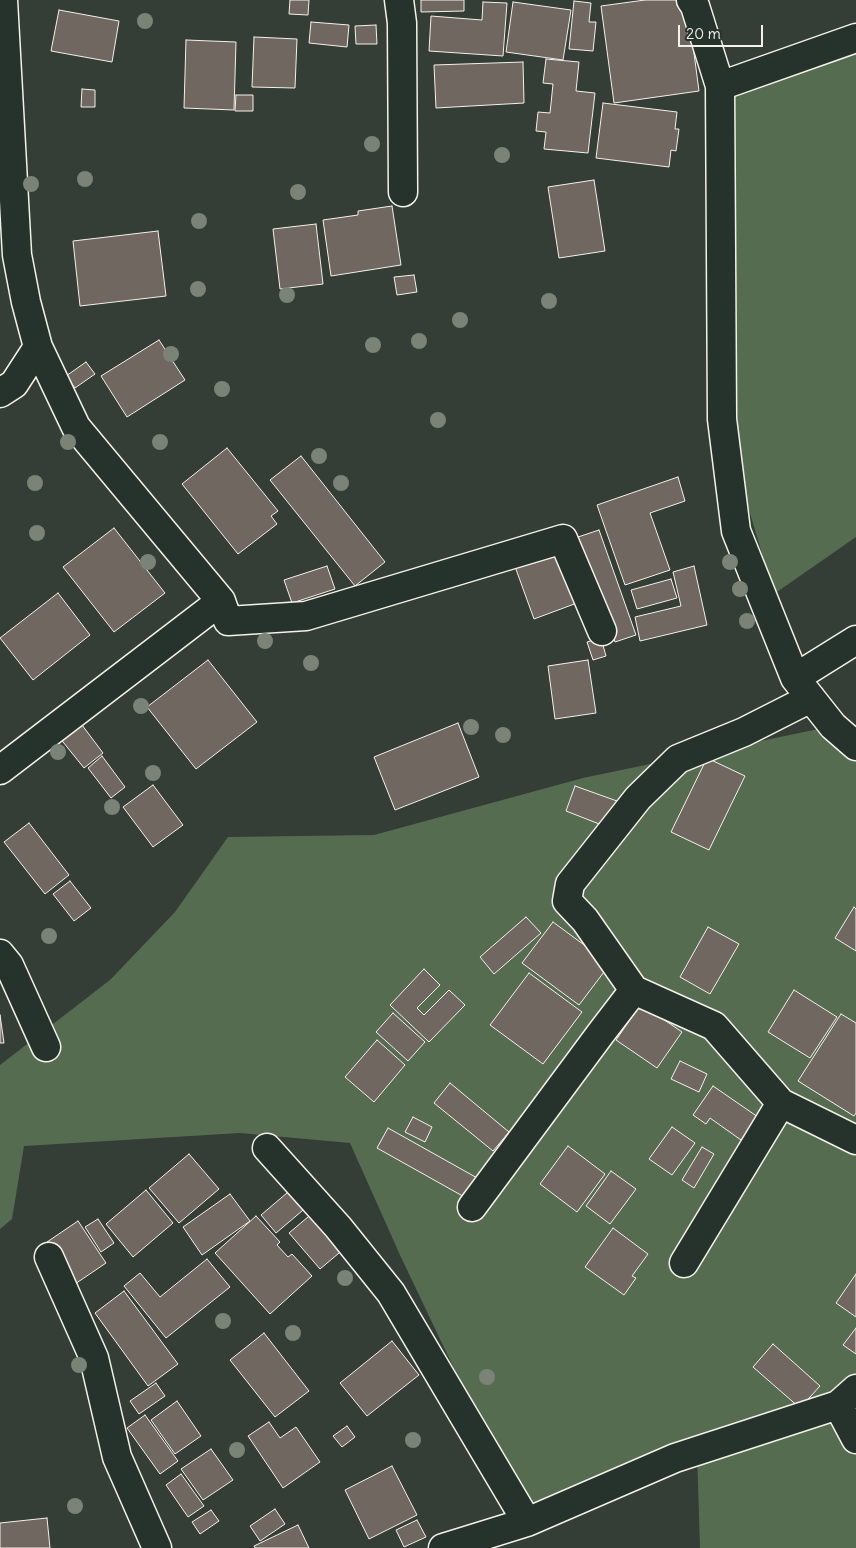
<!DOCTYPE html>
<style>
body{margin:0}
#map{position:relative;width:856px;height:1548px;overflow:hidden;background:#353d37;font-family:Delius,sans-serif}
canvas{display:block}
.scale{position:absolute;left:678px;top:25px;width:85px;height:22px;box-sizing:border-box;border:2px solid #f4f1e8;border-top:0;padding-left:6px;font-size:15px;line-height:18px;white-space:nowrap;color:#f4f1e8;-webkit-text-stroke:4px #26332d;paint-order:stroke}
</style>
<div id="map">
<canvas width="856" height="1548"></canvas>
<div class="scale">20 m</div>
</div>
<script>
const ctx = document.querySelector('canvas').getContext('2d');
ctx.lineJoin = 'round';
function paint(path, color) {
  ctx.fillStyle = color;
  ctx.fill(path, 'evenodd');
}
function toPath(rows) {
  const path = new Path2D();
  for (const r of rows) {
    path.moveTo(r[0], r[1]);
    for (let i = 2; i < r.length; i += 2) path.lineTo(r[i], r[i + 1]);
  }
  return path;
}
function strokePath(path, color, width, dash) {
  ctx.strokeStyle = color;
  ctx.lineWidth = width;
  ctx.lineCap = dash ? 'butt' : 'round';
  ctx.setLineDash(dash || []);
  ctx.stroke(path);
}
paint(toPath([
 [856,51,856,537,774,594,722,419,730,96],
 [833,726,856,746,856,1389,838,1405,856,1424,856,1548,700,1548,697,1451,527,1522,400,1255,350,1143,240,1133,24,1146,12,1219,0,1229,0,1065,110,980,175,912,228,837,374,835,583,778]
]), '#566c51');
const building = toPath([
 [290,0,309,0,308,15,289,14,290,0],
 [421,0,464,0,464,11,421,12,421,0],
 [645,0,687,0,699,91,614,103,601,6,645,0],
 [574,1,591,3,589,22,596,22,593,51,569,49,574,1],
 [483,2,507,3,503,56,429,51,431,16,482,20,483,2],
 [513,2,571,10,563,60,506,52,513,2],
 [59,10,119,21,112,62,51,51,59,10],
 [311,22,349,25,347,47,309,43,311,22],
 [376,25,377,44,356,44,355,26,376,25],
 [254,37,297,39,295,88,252,87,254,37],
 [186,40,236,42,234,110,184,108,186,40],
 [546,59,579,62,576,91,595,93,588,153,544,149,546,132,536,131,538,112,550,113,553,84,543,83,546,59],
 [523,62,524,103,436,108,434,65,523,62],
 [82,89,95,90,95,107,81,107,82,89],
 [236,95,253,95,253,111,235,111,236,95],
 [603,103,677,112,675,129,679,129,676,151,671,150,669,167,596,158,603,103],
 [594,180,605,251,559,258,548,187,594,180],
 [392,206,401,265,331,276,323,220,358,215,358,211,392,206],
 [316,224,323,284,280,289,273,229,316,224],
 [158,231,166,296,80,306,73,241,158,231],
 [414,275,417,292,397,295,394,277,414,275],
 [159,340,185,380,127,417,101,376,159,340],
 [86,362,95,374,75,388,66,376,86,362],
 [227,448,278,511,271,516,277,524,238,554,182,484,227,448],
 [301,456,385,562,355,586,270,480,301,456],
 [678,477,685,501,650,513,670,570,625,585,597,505,678,477],
 [114,528,165,593,114,632,63,567,114,528],
 [599,530,636,635,615,642,578,537,599,530],
 [556,545,577,603,534,619,513,561,556,545],
 [327,566,335,589,292,603,284,580,327,566],
 [694,566,707,625,640,641,635,617,681,606,673,572,694,566],
 [671,579,677,598,637,609,631,590,671,579],
 [58,593,90,635,33,680,0,638,58,593],
 [601,638,606,656,593,660,587,642,601,638],
 [208,660,257,722,196,769,147,707,208,660],
 [588,660,596,713,555,719,548,666,588,660],
 [79,721,103,753,84,768,59,737,79,721],
 [458,723,479,777,395,810,374,757,458,723],
 [102,756,125,787,111,798,88,768,102,756],
 [707,758,745,776,709,850,671,832,707,758],
 [153,785,183,825,153,847,123,807,153,785],
 [575,786,617,801,607,827,566,811,575,786],
 [29,823,69,875,45,894,4,842,29,823],
 [70,881,91,908,74,921,53,894,70,881],
 [854,907,856,909,856,951,835,938,854,907],
 [526,917,541,933,494,974,480,957,526,917],
 [553,922,610,964,579,1005,522,963,553,922],
 [708,927,739,944,710,994,680,977,708,927],
 [424,969,440,985,417,1008,424,1015,449,990,465,1005,429,1042,390,1005,424,969],
 [529,973,582,1012,543,1064,490,1025,529,973],
 [794,990,837,1017,810,1058,768,1032,794,990],
 [641,1004,682,1032,657,1068,616,1040,641,1004],
 [393,1013,425,1042,408,1061,376,1032,393,1013],
 [841,1014,856,1023,856,1113,854,1116,798,1081,841,1014],
 [0,1015,4,1043,0,1043,0,1015],
 [377,1040,405,1065,374,1102,345,1077,377,1040],
 [680,1061,707,1074,699,1092,671,1079,680,1061],
 [450,1083,509,1132,493,1151,434,1103,450,1083],
 [713,1086,758,1117,741,1140,710,1118,706,1124,693,1115,713,1086],
 [413,1117,432,1127,425,1142,405,1132,413,1117],
 [672,1127,695,1143,672,1175,649,1159,672,1127],
 [388,1128,479,1179,468,1199,377,1148,388,1128],
 [568,1146,605,1174,577,1212,540,1184,568,1146],
 [702,1147,714,1154,694,1188,682,1180,702,1147],
 [189,1154,219,1189,179,1223,149,1188,189,1154],
 [611,1171,636,1189,610,1224,586,1206,611,1171],
 [294,1187,309,1205,276,1233,261,1215,294,1187],
 [146,1190,173,1223,133,1257,106,1224,146,1190],
 [230,1194,250,1221,202,1255,183,1227,230,1194],
 [315,1211,345,1248,320,1269,289,1233,315,1211],
 [256,1216,280,1242,277,1245,288,1257,292,1254,312,1276,270,1314,215,1253,256,1216],
 [98,1219,114,1243,101,1252,85,1227,98,1219],
 [78,1221,106,1263,75,1284,47,1242,78,1221],
 [613,1228,648,1254,632,1276,636,1278,624,1295,585,1267,613,1228],
 [207,1259,230,1287,166,1338,124,1286,140,1273,160,1297,207,1259],
 [856,1274,856,1317,836,1303,856,1274],
 [124,1291,178,1364,148,1386,95,1313,124,1291],
 [856,1328,856,1354,843,1345,856,1328],
 [264,1333,309,1391,275,1417,230,1360,264,1333],
 [392,1341,419,1375,367,1416,340,1383,392,1341],
 [773,1344,820,1386,800,1408,753,1367,773,1344],
 [156,1383,165,1396,139,1414,130,1401,156,1383],
 [177,1401,201,1436,175,1454,151,1420,177,1401],
 [145,1415,178,1461,160,1474,127,1428,145,1415],
 [269,1422,280,1438,296,1427,320,1462,283,1488,248,1436,269,1422],
 [347,1426,355,1437,342,1447,333,1436,347,1426],
 [211,1449,233,1480,203,1500,181,1469,211,1449],
 [392,1466,417,1515,369,1539,345,1490,392,1466],
 [181,1474,204,1506,188,1517,166,1485,181,1474],
 [275,1509,285,1524,260,1541,250,1526,275,1509],
 [211,1510,219,1521,200,1534,192,1522,211,1510],
 [47,1518,50,1548,0,1548,0,1523,47,1518],
 [417,1520,426,1537,404,1547,396,1530,417,1520],
 [298,1525,309,1548,255,1548,254,1546,298,1525]
]);
paint(building, '#6f6760');
strokePath(building, '#f4f1e8', 1);
const street = toPath([
 [3,0,17,255,26,302,38,347,76,427,221,601,228,621,306,616,563,539,602,631],
 [399,0,402,23,403,192],
 [691,0,695,6,720,86,722,419,736,531,795,678,833,726,856,746],
 [720,86,856,38],
 [0,393,14,384,38,347],
 [795,678,856,640],
 [0,770,221,601],
 [0,954,9,965,46,1047],
 [781,1103,714,1026,634,990,585,920,567,901,570,884,638,798,678,759,744,732,811,698],
 [267,1148,338,1227,391,1293,527,1522],
 [472,1207,601,1033,634,990],
 [49,1257,94,1358,117,1457,157,1548],
 [684,1263,781,1103,856,1140],
 [838,1405,856,1439],
 [443,1548,527,1522,675,1458,838,1405,856,1389]
]);
strokePath(street, '#f4f1e8', 31);
strokePath(street, '#26332d', 28);
ctx.fillStyle = '#7b8377';
for (const [x, y] of [
 [145,21],
 [372,144],
 [502,155],
 [85,179],
 [31,184],
 [298,192],
 [199,221],
 [198,289],
 [287,295],
 [549,301],
 [460,320],
 [419,341],
 [373,345],
 [171,354],
 [222,389],
 [438,420],
 [68,442],
 [160,442],
 [319,456],
 [35,483],
 [341,483],
 [37,533],
 [148,562],
 [730,562],
 [740,589],
 [747,621],
 [265,641],
 [311,663],
 [141,706],
 [471,727],
 [503,735],
 [58,752],
 [153,773],
 [112,807],
 [49,936],
 [345,1278],
 [223,1321],
 [293,1333],
 [79,1365],
 [487,1377],
 [413,1440],
 [237,1450],
 [75,1506]
]) {
  ctx.beginPath();
  ctx.arc(x, y, 8, 0, 2 * Math.PI);
  ctx.fill();
}
</script>
